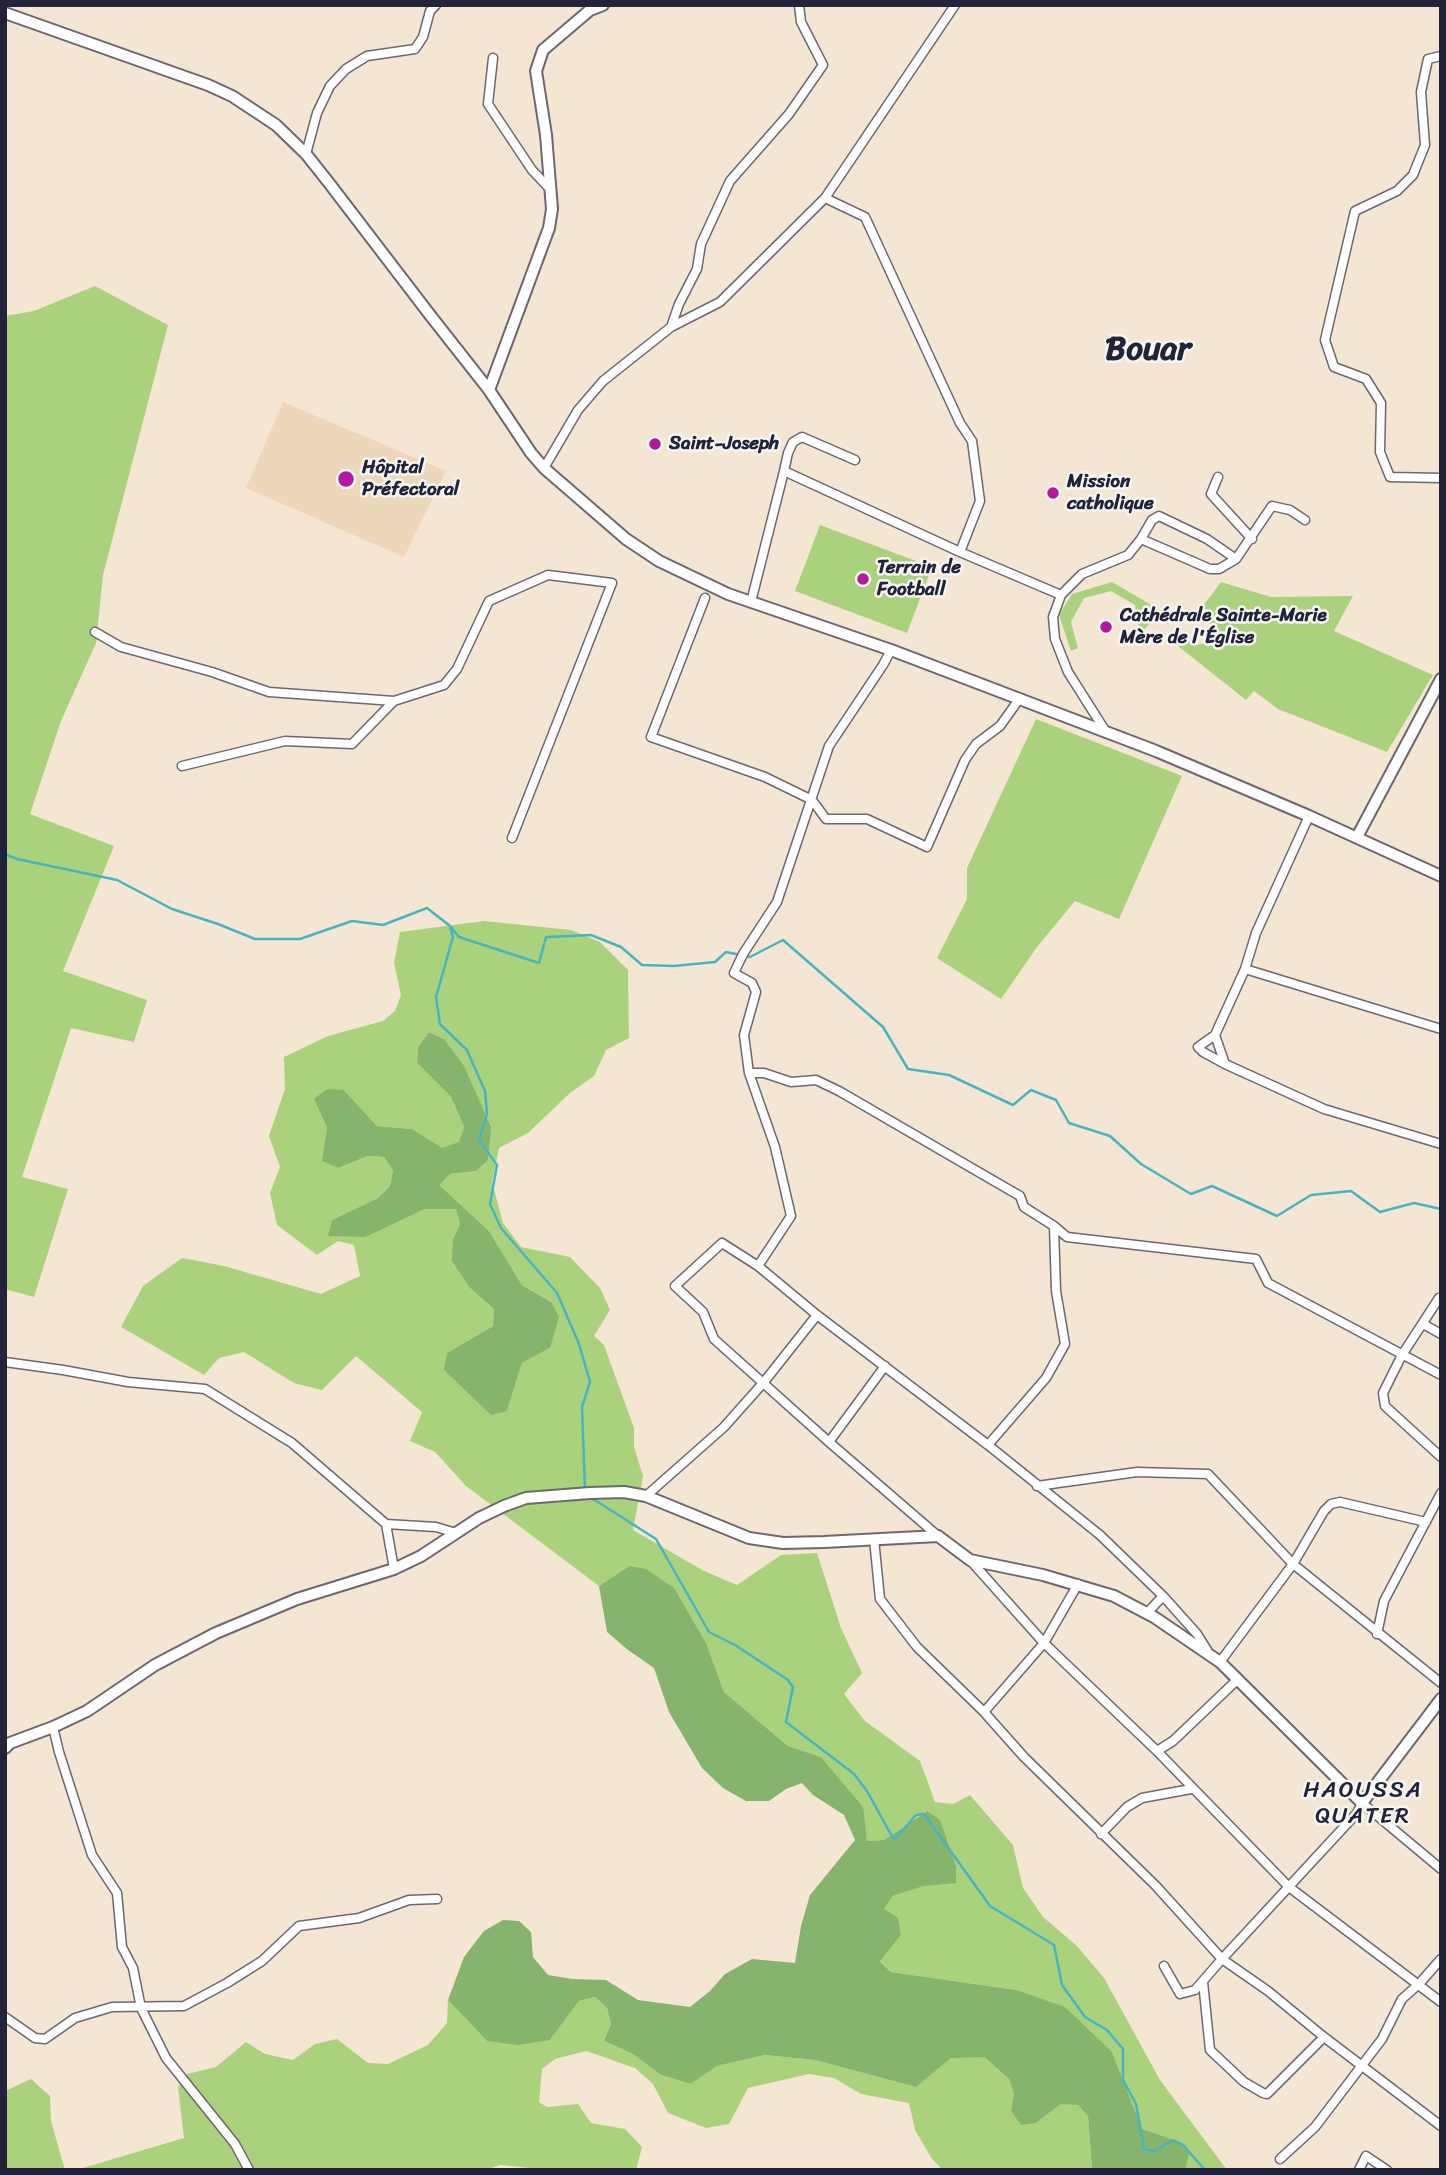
<!DOCTYPE html>
<meta charset="utf-8">
<style>
body{margin:0}
#map{position:relative;width:1446px;height:2175px;overflow:hidden;background:#f4e6d2;font-family:Sriracha,sans-serif}
canvas{display:block}
.frame{position:absolute;inset:0;border:7px solid #22223b;pointer-events:none}
</style>
<div id="map">
<canvas width="1446" height="2175"></canvas>
<div class="frame"></div>
</div>
<script>
const ctx = document.querySelector('canvas').getContext('2d');
ctx.lineJoin = 'round';
function paint(path, color) {
  ctx.fillStyle = color;
  ctx.fill(path, 'evenodd');
}
function toPath(rows) {
  const path = new Path2D();
  for (const r of rows) {
    path.moveTo(r[0], r[1]);
    for (let i = 2; i < r.length; i += 2) path.lineTo(r[i], r[i + 1]);
  }
  return path;
}
function strokePath(path, color, width, dash) {
  ctx.strokeStyle = color;
  ctx.lineWidth = width;
  ctx.lineCap = dash ? 'butt' : 'round';
  ctx.setLineDash(dash || []);
  ctx.stroke(path);
}
function drawText(font, color, halo, rows, align = 'center') {
  ctx.font = font + ' Sriracha,sans-serif';
  ctx.lineWidth = 5;
  ctx.setLineDash([]);
  ctx.textBaseline = 'middle';
  ctx.strokeStyle = halo;
  ctx.fillStyle = color;
  for (const [text, x, y, turn = 0] of rows) {
    ctx.save();
    ctx.translate(x, y);
    ctx.rotate((+turn || 0) * Math.PI / 180);
    ctx.textAlign = isNaN(turn) ? turn : align;
    if (halo) ctx.strokeText(text, 0, 0);
    ctx.fillText(text, 0, 0);
    ctx.restore();
  }
}
paint(toPath([
 [283,402,446,471,404,557,246,488]
]), '#edd7ba');
paint(toPath([
 [95,286,168,325,103,575,96,643,61,721,30,814,114,846,63,971,147,1000,134,1042,71,1028,22,1177,68,1189,34,1297,5,1289,5,316,34,311],
 [820,525,932,567,907,633,795,591],
 [1112,582,1160,610,1138,638,1140,632,1135,605,1111,591,1084,598,1071,622,1078,648,1071,651,1059,615,1072,594],
 [1221,582,1271,597,1353,596,1334,631,1433,675,1387,752,1278,709,1254,691,1246,700,1178,646,1185,638,1195,645,1205,643,1211,635,1210,624,1197,614],
 [1036,719,1182,776,1119,919,1075,901,1037,947,1001,999,937,958,967,899,967,868],
 [484,921,571,930,600,942,628,970,629,1038,606,1050,594,1076,570,1093,528,1133,499,1148,492,1182,503,1223,521,1247,570,1257,600,1288,610,1310,594,1336,604,1345,634,1428,634,1447,643,1476,633,1530,704,1571,737,1585,781,1555,817,1553,841,1628,862,1673,844,1694,865,1721,920,1761,935,1802,953,1804,970,1795,1013,1845,1023,1888,1043,1917,1077,1946,1104,1978,1160,2080,1227,2170,1183,2170,1185,2169,1177,2141,1142,2130,1112,2052,1016,1990,891,1972,880,1960,901,1935,884,1909,893,1896,924,1886,926,1811,884,1840,867,1841,862,1807,821,1757,788,1746,724,1692,707,1645,629,1566,599,1586,466,1486,435,1452,410,1441,422,1412,356,1356,322,1390,294,1383,244,1352,219,1358,204,1375,121,1327,143,1286,182,1258,224,1266,321,1294,360,1276,354,1245,338,1241,317,1255,277,1225,270,1193,280,1167,269,1136,285,1089,284,1057,328,1036,383,1021,395,1011,401,995,394,963,400,932],
 [429,1032,444,1039,476,1171,450,1174,438,1185,489,1231,522,1285,551,1302,550,1348,522,1363,507,1411,447,1353,493,1326,494,1309,470,1288,453,1239,460,1224,456,1209,425,1209,366,1237,332,1220,378,1198,390,1186,393,1170,384,1157,368,1156,338,1168,323,1161,327,1127,344,1090,377,1126,412,1129,442,1149,459,1143,464,1127,451,1097,417,1063,418,1047],
 [595,1997,607,2008,611,2024,604,2041,633,2054,661,2075,691,2084,717,2066,765,2055,815,2060,916,2087,951,2057,984,2057,1009,2079,1014,2094,1012,2111,1036,2123,1061,2104,1078,2104,1088,2116,1092,2170,943,2170,932,2159,915,2130,909,2103,861,2094,834,2078,809,2074,748,2088,729,2124,706,2128,668,2113,653,2084,635,2068,586,2051,555,2059,542,2069,539,2102,547,2107,578,2104,591,2123,625,2129,642,2147,636,2170,550,2170,500,2165,485,2170,76,2170,184,2138,178,2087,187,2074,216,2067,246,2042,265,2054,293,2060,315,2044,337,2039,368,2063,388,2064,428,2045,447,2023,448,2000,487,2041,550,2040,579,2001],
 [31,2079,50,2096,51,2121,65,2170,5,2170,5,2091]
]), '#aad27d');
paint(toPath([
 [429,1032,444,1039,464,1066,491,1127,488,1160,476,1171,450,1174,439,1185,489,1231,522,1285,551,1302,559,1317,550,1348,522,1363,507,1411,491,1415,444,1370,447,1353,493,1326,494,1309,470,1288,452,1261,453,1239,460,1224,456,1209,425,1209,366,1237,328,1236,332,1220,378,1198,390,1186,393,1170,384,1157,368,1156,338,1168,322,1161,327,1127,314,1099,327,1089,344,1090,377,1126,412,1129,442,1148,459,1142,464,1127,451,1097,417,1063,418,1047],
 [629,1566,646,1569,674,1588,707,1645,724,1692,788,1746,821,1757,863,1807,867,1841,884,1840,927,1811,940,1820,956,1866,956,1883,924,1886,893,1896,884,1909,898,1918,901,1935,880,1961,891,1972,1016,1990,1065,2007,1112,2052,1142,2129,1177,2141,1189,2153,1185,2170,1092,2170,1088,2116,1078,2105,1061,2104,1036,2123,1021,2125,1011,2111,1014,2094,1009,2079,984,2057,951,2058,916,2087,815,2060,765,2055,717,2066,691,2084,661,2075,633,2054,604,2041,611,2024,607,2008,595,1997,579,2001,550,2040,518,2045,487,2041,448,2000,464,1957,484,1931,503,1920,519,1921,531,1932,533,1957,548,1975,572,1979,606,1980,638,2000,690,2007,710,1991,725,1974,752,1959,795,1963,801,1926,810,1895,855,1840,844,1815,813,1795,802,1783,786,1789,769,1801,746,1801,723,1788,702,1768,669,1712,654,1668,628,1650,607,1632,599,1586]
]), '#87b46c');
strokePath(toPath([
 [5,854,17,859,117,880,172,909,218,924,255,939,300,939,352,921,383,925,427,908,450,926,459,937,539,963,546,937,591,935,621,947,642,965,674,966,715,962,726,952,750,957,783,940,883,1027,908,1069,949,1075,1013,1105,1031,1090,1056,1100,1069,1123,1110,1136,1141,1164,1191,1194,1212,1186,1277,1216,1311,1195,1351,1191,1380,1212,1414,1203,1441,1209],
 [450,926,453,937,436,997,440,1024,467,1050,485,1091,487,1114,479,1140,497,1165,490,1204,501,1228,557,1293,579,1344,590,1382,582,1407,585,1490],
 [590,1497,656,1539,709,1632,735,1645,788,1680,793,1687,786,1722,854,1774,867,1791,894,1840,916,1815,924,1814,990,1906,1054,1945,1062,1985,1085,2017,1107,2030,1123,2049,1123,2080,1136,2104,1144,2149,1155,2151,1173,2140,1183,2145,1205,2170]
]), '#46b5c1', 2.5);
const minor = toPath([
 [1441,56,1428,59,1421,92,1425,145,1413,175,1397,191,1355,211,1325,340,1334,367,1366,379,1381,403,1380,452,1390,477,1441,478],
 [493,58,488,104,532,170,549,188],
 [306,154,317,113,330,86,346,69,367,56,415,49,423,37,430,11,436,5],
 [825,198,865,217,960,423,972,441,980,501,960,552],
 [671,327,679,304,697,269,701,244,730,181,789,114,823,65,801,22,799,5],
 [544,468,578,410,603,381,671,327,720,302,825,198,955,5],
 [784,471,788,453,793,442,802,437,855,460],
 [1218,477,1211,494,1252,539],
 [1141,539,1152,520,1159,516,1207,539,1236,559],
 [705,598,651,737,765,777,812,800,826,819,867,819,927,847,965,760,976,744,1000,726,1020,698],
 [751,602,784,471,960,552,1061,595],
 [95,632,121,647,212,672,269,692,394,701],
 [1106,732,1068,672,1055,639,1053,617,1061,595,1082,574,1128,555,1141,539,1210,569,1219,569,1236,559,1272,506,1290,510,1305,520],
 [182,766,285,741,352,744,394,701,444,685,457,669,489,601,548,575,612,583,512,838],
 [1309,816,1256,933,1245,969,1441,1029],
 [1245,969,1215,1035,1225,1064,1324,1109,1441,1144],
 [1215,1035,1198,1047,1203,1052,1225,1064],
 [749,1073,764,1073,791,1082,816,1080,839,1091,1020,1196,1024,1207,1054,1226,1067,1237,1256,1259,1268,1283,1441,1375],
 [758,1266,791,1216,775,1147,749,1073,744,1035,756,992,752,983,734,973,743,954,777,902,829,746,883,665,891,650],
 [1439,1298,1402,1355,1383,1393,1385,1406,1441,1457],
 [1423,1324,1441,1334],
 [5,1362,63,1370,128,1382,205,1389,292,1443,386,1524,394,1569],
 [829,1442,885,1366],
 [988,1445,1046,1378,1065,1344,1056,1291,1054,1226],
 [1037,1486,1137,1472,1208,1474,1293,1564,1441,1683],
 [646,1496,724,1427,764,1382,817,1315],
 [386,1524,436,1527,456,1533],
 [938,1536,829,1442,714,1339,703,1312,675,1286,722,1243,758,1266,817,1315,988,1445,1100,1535,1163,1596,1197,1634,1207,1650],
 [874,1539,880,1599,917,1647,984,1712,1024,1757,1156,1886,1222,1959,1195,1990,1180,1994,1164,1966],
 [970,1560,1044,1643,1157,1751,1289,1887,1441,2002],
 [1147,1613,1163,1596],
 [1377,1634,1384,1601,1441,1493],
 [1220,1662,1293,1564,1324,1511,1331,1504,1340,1502,1426,1522],
 [984,1712,1044,1643,1078,1584],
 [53,1727,59,1752,92,1855,117,1893,122,1947,133,1968,141,2008,166,2058,235,2144,249,2170],
 [1157,1751,1173,1741,1237,1680],
 [1101,1834,1127,1807,1142,1798,1191,1789],
 [1441,1869,1362,1803,1357,1813,1222,1959,1268,1991,1324,2037,1441,2126],
 [1203,1982,1210,2050,1244,2082,1263,2093,1267,2094,1324,2037],
 [5,2017,35,2038,45,2039,75,2018,112,2007,184,2006,227,1983,262,1961,299,1926,359,1918,409,1900,437,1899],
 [1280,2159,1315,2127,1382,2039,1402,1999,1419,1984,1441,1959],
 [1359,2170,1366,2156,1387,2170]
]);
const tertiary = toPath([
 [5,13,208,85,232,96,276,125,306,154,329,183,430,315,489,390,531,453,544,468,626,539,659,561,728,594,891,650,1156,751,1309,816,1441,876],
 [489,390,549,228,552,209,546,135,536,71,543,50,590,10,603,5],
 [1357,837,1441,679],
 [5,1748,10,1743,53,1727,87,1711,155,1665,216,1633,297,1599,394,1569,421,1556,479,1518,504,1506,526,1498,590,1493,624,1492,646,1496,749,1538,783,1543,824,1542,938,1536,970,1560,1043,1575,1114,1596,1154,1617,1220,1662,1362,1803,1441,1699]
]);
strokePath(minor, '#6c6770', 11);
strokePath(tertiary, '#6c6770', 14);
strokePath(minor, '#fff', 8);
strokePath(tertiary, '#fff', 10);
for (const [x, y, r, color] of [
 [655,444,7,"#b5179e"],
 [346,479,9,"#b5179e"],
 [1053,493,7,"#b5179e"],
 [863,579,7,"#b5179e"],
 [1106,627,7,"#b5179e"]
]) {
  const dot = new Path2D();
  dot.arc(x, y, r, 0, 2 * Math.PI);
  ctx.fillStyle = color;
  ctx.fill(dot);
  strokePath(dot, '#f6f6f2', 2.5);
}
drawText('bold 19px', '#22223b', '#f6f6f2', [
 ["Saint-Joseph",669,444],
 ["Hôpital",362,468],
 ["Préfectoral",362,490],
 ["Mission",1067,482],
 ["catholique",1067,504],
 ["Terrain de",877,568],
 ["Football",877,590],
 ["Cathédrale Sainte-Marie",1120,616],
 ["Mère de l'Église",1120,638]
], 'left');
ctx.letterSpacing = '2px';
drawText('23px', '#22223b', '#f6f6f2', [
 ["HAOUSSA",1363,1791],
 ["QUATER",1363,1817]
]);
ctx.letterSpacing = '0px';
drawText('bold 33px', '#22223b', '#f6f6f2', [
 ["Bouar",1148,351]
]);
</script>
